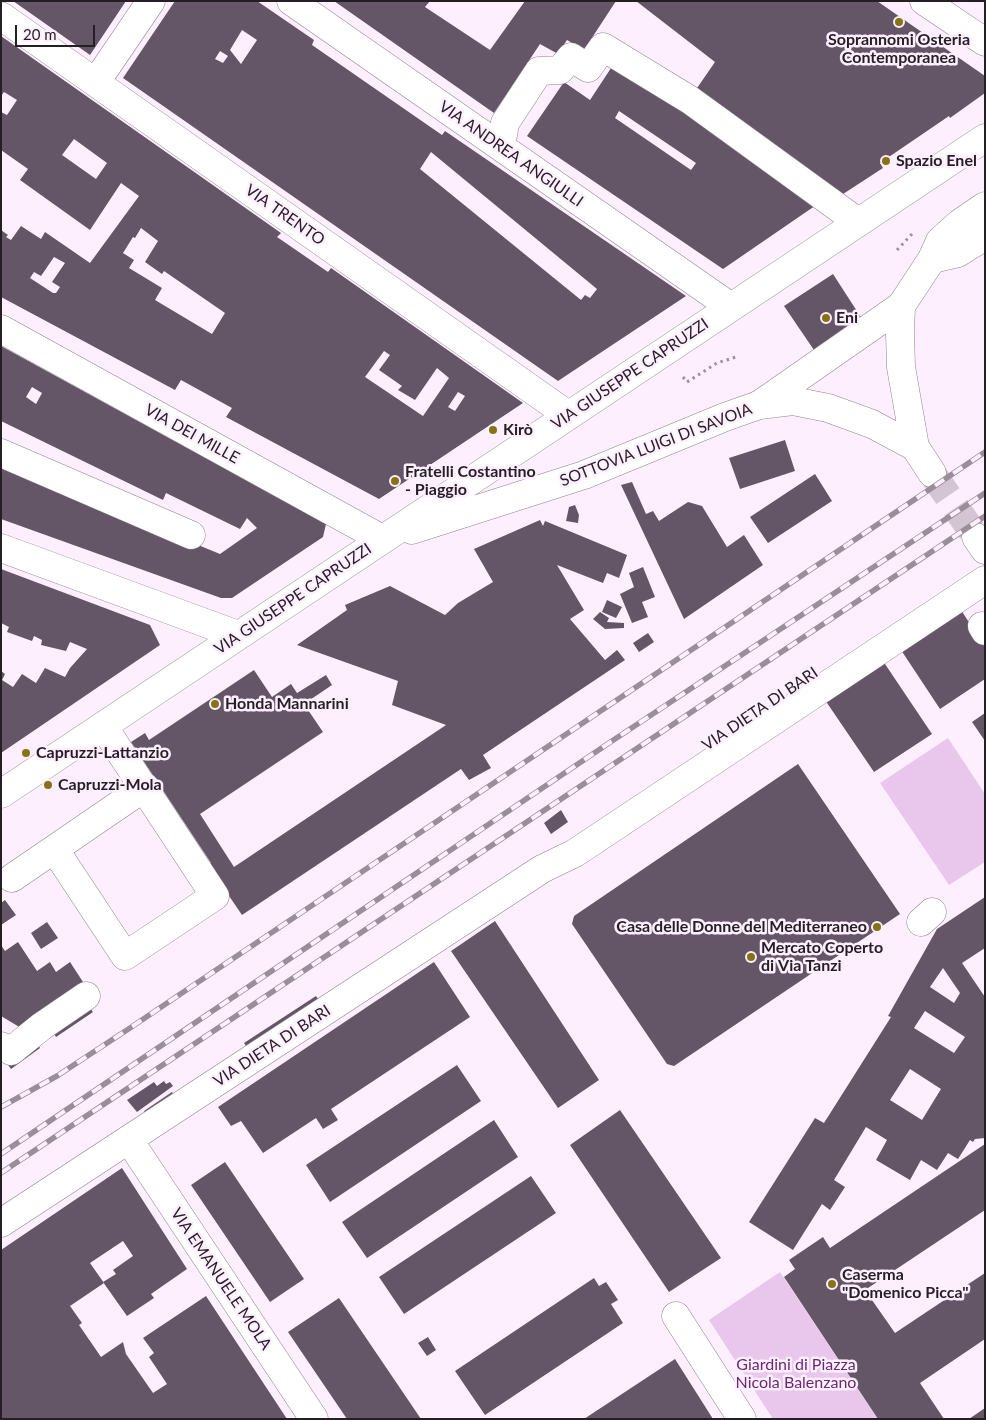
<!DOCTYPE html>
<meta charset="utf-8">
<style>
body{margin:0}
#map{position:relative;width:986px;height:1420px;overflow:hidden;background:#feefff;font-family:Lato,sans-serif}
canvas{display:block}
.frame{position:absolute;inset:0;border:2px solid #251e25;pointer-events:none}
.scale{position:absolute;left:15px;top:25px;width:80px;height:22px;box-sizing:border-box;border:2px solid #251e25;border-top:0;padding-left:6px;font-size:15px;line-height:18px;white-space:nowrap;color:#251e25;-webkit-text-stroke:4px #feefff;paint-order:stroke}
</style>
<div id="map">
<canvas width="986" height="1420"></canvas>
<div class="frame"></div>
<div class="scale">20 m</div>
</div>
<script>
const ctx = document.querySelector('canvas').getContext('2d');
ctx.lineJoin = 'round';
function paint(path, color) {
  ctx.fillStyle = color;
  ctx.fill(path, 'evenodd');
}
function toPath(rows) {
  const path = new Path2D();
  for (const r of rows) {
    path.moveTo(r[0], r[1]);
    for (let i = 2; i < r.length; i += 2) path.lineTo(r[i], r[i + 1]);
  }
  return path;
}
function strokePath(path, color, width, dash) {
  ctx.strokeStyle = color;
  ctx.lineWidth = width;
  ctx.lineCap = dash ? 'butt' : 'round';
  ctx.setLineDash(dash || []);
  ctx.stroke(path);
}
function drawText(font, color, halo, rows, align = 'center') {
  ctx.font = font + ' Lato,sans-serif';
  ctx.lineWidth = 5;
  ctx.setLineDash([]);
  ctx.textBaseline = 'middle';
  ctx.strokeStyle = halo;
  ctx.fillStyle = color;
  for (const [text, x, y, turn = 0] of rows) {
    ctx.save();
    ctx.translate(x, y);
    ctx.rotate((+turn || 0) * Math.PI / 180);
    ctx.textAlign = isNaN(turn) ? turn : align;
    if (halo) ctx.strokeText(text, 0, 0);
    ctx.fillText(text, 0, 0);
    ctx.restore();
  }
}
paint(toPath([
 [948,738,985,794,985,862,949,885,880,783],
 [780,1272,878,1419,773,1419,709,1320]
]), '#e9c6ec');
paint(toPath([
 [13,1,126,1,90,55],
 [175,1,257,1,314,40,312,45,442,135,445,131,686,296,558,381,123,78],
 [242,30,257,40,241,64,230,50],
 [220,51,228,56,223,63,215,59],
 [431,152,597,289,590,298,585,295,581,300,420,169],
 [334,1,430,1,425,7,490,50,525,1,616,1,584,50,567,40,558,54,540,44,494,113],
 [636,1,877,1,985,76,985,93,950,118,949,116,880,163,883,168,840,196,695,91,715,62],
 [1,36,281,233,277,237,328,272,331,268,523,403,379,499,226,417,232,408,181,380,175,390,1,297,1,230,8,235,6,237,11,240,21,226,41,239,45,232,90,263,139,196,121,183,90,230,20,180,28,169,1,150,1,112,7,115,17,100,4,92,1,96],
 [74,139,107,163,96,179,62,155],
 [141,228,158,241,145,262,162,274,164,271,225,313,212,334,155,300,162,288,129,268,134,260,123,253,133,237,135,238],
 [54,257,65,263,52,282,60,287,56,293,53,293,30,278,34,272,41,276],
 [384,351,390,355,379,370,402,386,398,390,415,400,437,368,449,378,423,416,365,377],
 [458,392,465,396,455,411,448,407],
 [615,62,825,199,723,269,527,136,564,82,590,100],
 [619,111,696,163,691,170,615,118],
 [833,274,864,322,816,353,784,306],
 [1,346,326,524,323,537,232,598,221,598,1,519,1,464,220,554,257,528,247,518,240,529,166,493,163,500,1,421],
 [32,387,42,393,36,404,26,397],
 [785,440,795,471,740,489,729,458],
 [815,474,832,501,768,543,750,517],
 [632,482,646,514,653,511,659,521,688,502,702,506,727,547,744,535,763,565,684,619,621,485],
 [575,505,579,515,578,523,566,521,569,507],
 [540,520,543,526,545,521,627,555,619,578,607,573,603,583,557,565,584,610,570,619,605,660,617,650,625,660,483,755,491,768,469,780,461,769,242,915,208,865,211,863,131,742,145,733,149,740,254,670,272,697,291,684,297,693,326,675,332,685,304,704,323,732,200,814,234,867,446,725,392,705,398,681,297,645,347,610,345,605,390,586,445,615,458,603,493,582,474,549],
 [643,567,655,597,642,602,648,617,632,623,620,594,634,587,629,573],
 [1,569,150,625,160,645,1,753,1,671,5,674,2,680,13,687,22,674,36,683,45,668,65,677,70,668,87,649,70,642,66,651,41,645,42,640,34,636,32,641,7,632,9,627,1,623],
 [607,600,622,607,616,618,602,612],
 [961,610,985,647,985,679,940,709,901,650],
 [600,612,609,618,607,622,624,623,624,628,605,629,593,619],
 [648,633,654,642,639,652,633,643],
 [883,661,932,734,874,772,825,700],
 [985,713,985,741,972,722],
 [798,764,900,914,674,1066,667,1064,572,924,574,916],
 [561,810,568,822,551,834,544,823],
 [985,897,985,948,962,963,985,997,985,1138,975,1139,973,1142,970,1140,958,1159,948,1153,937,1170,921,1160,910,1180,876,1160,887,1140,866,1127,834,1180,845,1187,830,1210,822,1204,793,1250,749,1222,815,1118,824,1123,891,1017,888,1016,937,929],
 [943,968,960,993,954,1003,930,987],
 [925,1011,965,1037,954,1053,914,1028],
 [910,1069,941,1089,922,1120,890,1100],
 [5,900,16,915,1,925,1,903],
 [495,921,599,1080,558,1108,451,951],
 [47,922,58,938,41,949,31,933],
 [18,942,37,971,50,962,56,972,70,962,85,985,21,1028,1,1016,1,945,5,951],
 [434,962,470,1017,331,1109,338,1120,323,1129,316,1118,263,1153,241,1121,231,1126,218,1107],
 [316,996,322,1005,250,1052,244,1043],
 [90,1008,93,1012,56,1037,53,1032],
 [35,1041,40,1048,11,1069,6,1062],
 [457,1065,481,1101,330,1202,306,1165],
 [164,1081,166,1084,170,1082,173,1086,137,1112,127,1100,154,1082,157,1086],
 [172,1092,178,1101,150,1120,144,1111],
 [620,1110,721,1258,669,1292,570,1145],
 [494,1120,518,1157,367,1258,342,1222],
 [985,1144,985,1210,865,1290,895,1333,985,1273,985,1339,920,1383,944,1419,878,1419,784,1277,795,1269,789,1260,823,1237,830,1248],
 [225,1162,304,1279,270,1302,191,1185],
 [122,1168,187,1269,151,1294,154,1298,127,1316,103,1282,116,1274,113,1270,133,1256,123,1241,90,1263,104,1283,70,1306,82,1323,79,1325,101,1357,123,1342,126,1354,153,1393,167,1384,149,1357,154,1353,143,1338,206,1296,287,1419,1,1419,1,1250],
 [531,1176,556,1213,404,1314,379,1277],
 [594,1278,599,1286,606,1282,618,1300,611,1304,623,1323,485,1415,455,1371],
 [339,1298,421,1419,347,1419,288,1332],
 [428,1337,436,1350,427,1356,418,1343],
 [675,1359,713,1419,584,1419],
 [985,1408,985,1419,969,1419]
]), '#655667');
strokePath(toPath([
 [932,473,976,537]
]), '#d3c5d3', 28, [28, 14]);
const minor = toPath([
 [291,1,731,307],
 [924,1,985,42],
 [1,16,568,415],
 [96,82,151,1],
 [501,147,505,123,539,71,560,70,571,57,588,68,603,47,690,100,858,222],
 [932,259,958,253,985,236],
 [1,329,382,539],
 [759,405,901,306],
 [1,453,191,535],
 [982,626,985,631],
 [55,850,125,956,215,896,103,726],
 [12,878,145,787],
 [921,922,932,912],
 [1,1046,11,1051,42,1026,86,996],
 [129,1140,314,1419],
 [1,1223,542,869,575,853,985,580],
 [676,1316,742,1419]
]);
const major = toPath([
 [932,473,915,447,901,367,900,334,901,306,932,259,940,241,960,223,985,206],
 [412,530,584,475,725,417,759,405,793,401,828,408,872,424,915,447],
 [976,537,985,550],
 [1,548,238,635],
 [1,794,985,138]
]);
strokePath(minor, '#918193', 29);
strokePath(major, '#918193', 29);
strokePath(toPath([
 [897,250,912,234],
 [683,377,687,382,717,363,736,357]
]), '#9d919d', 3, [2.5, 4]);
strokePath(minor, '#fff', 28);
strokePath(major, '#fff', 28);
const rail = toPath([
 [1,1107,57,1076,130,1028,985,452],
 [1,1154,609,743,985,493],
 [1,1173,985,516]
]);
strokePath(rail, '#9a8e9a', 5.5);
strokePath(rail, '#feefff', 4, [11]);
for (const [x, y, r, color] of [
 [899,22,5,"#877315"],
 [886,161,5,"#877315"],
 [826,318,5,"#877315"],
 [493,430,5,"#877315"],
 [395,481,5,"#877315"],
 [215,704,5,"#877315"],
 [26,753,5,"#877315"],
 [48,785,5,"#877315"],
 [877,927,5,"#877315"],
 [751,957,5,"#877315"],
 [832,1284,5,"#877315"]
]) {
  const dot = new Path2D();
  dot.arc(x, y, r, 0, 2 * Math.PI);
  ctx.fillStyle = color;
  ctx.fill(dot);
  strokePath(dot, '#feefff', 2);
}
drawText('bold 16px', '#251e25', '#feefff', [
 ["Soprannomi Osteria",899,40,"center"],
 ["Contemporanea",899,58,"center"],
 ["Spazio Enel",896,161],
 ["Eni",836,318],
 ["Kirò",503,430],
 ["Fratelli Costantino",405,472],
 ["- Piaggio",405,490],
 ["Honda Mannarini",225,704],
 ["Capruzzi-Lattanzio",36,753],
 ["Capruzzi-Mola",58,785],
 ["Casa delle Donne del Mediterraneo",867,927,"right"],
 ["Mercato Coperto",761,948],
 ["di Via Tanzi",761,966],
 ["Caserma",842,1275],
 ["\"Domenico Picca\"",842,1293]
], 'left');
drawText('16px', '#251e25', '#feefff', [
 ["VIA ANDREA ANGIULLI",511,154,35],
 ["VIA TRENTO",285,215,35],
 ["VIA GIUSEPPE CAPRUZZI",630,374,-34],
 ["VIA DEI MILLE",192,434,29],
 ["SOTTOVIA LUIGI DI SAVOIA",656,445,-21],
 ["VIA GIUSEPPE CAPRUZZI",293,599,-34],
 ["VIA DIETA DI BARI",760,709,-34],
 ["VIA DIETA DI BARI",272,1046,-33],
 ["VIA EMANUELE MOLA",221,1279,56]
]);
drawText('16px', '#6b2973', '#feefff', [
 ["Giardini di Piazza",796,1365],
 ["Nicola Balenzano",796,1383]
]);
</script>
